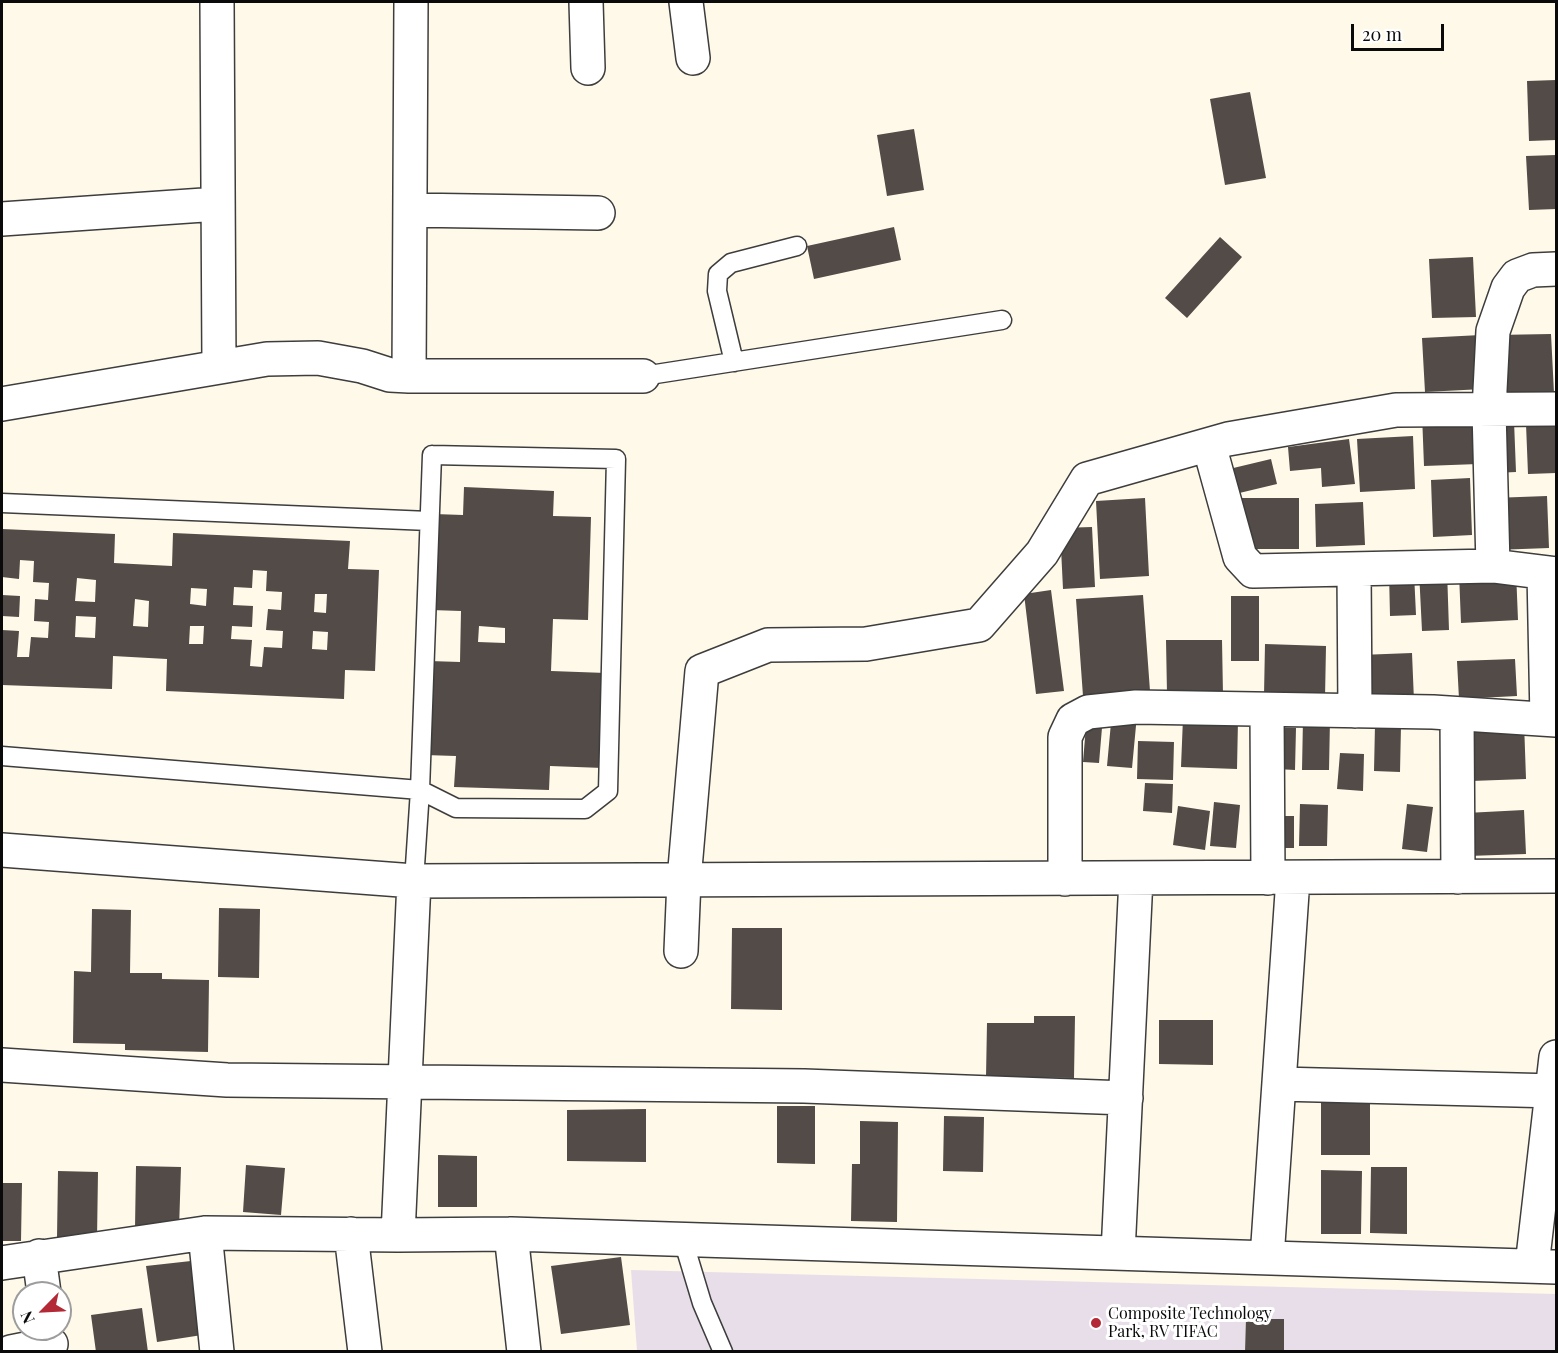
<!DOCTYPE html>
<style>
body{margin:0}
#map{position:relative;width:1558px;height:1353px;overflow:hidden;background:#fef9e9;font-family:"Playfair Display",serif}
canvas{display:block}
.frame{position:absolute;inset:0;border:3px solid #0a0a0a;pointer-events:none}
.north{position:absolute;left:12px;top:1281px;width:60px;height:60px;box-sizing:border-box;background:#fff;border:2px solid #9d9d9d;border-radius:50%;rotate:246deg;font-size:16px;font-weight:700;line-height:24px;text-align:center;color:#0a0a0a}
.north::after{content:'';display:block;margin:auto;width:21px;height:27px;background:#b32935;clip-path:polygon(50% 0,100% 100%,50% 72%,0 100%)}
.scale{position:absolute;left:1351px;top:24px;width:93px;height:27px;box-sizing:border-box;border:3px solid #0a0a0a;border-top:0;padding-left:8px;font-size:18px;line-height:21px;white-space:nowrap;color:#0a0a0a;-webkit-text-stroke:4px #fff;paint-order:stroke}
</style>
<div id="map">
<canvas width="1558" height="1353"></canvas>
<div class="frame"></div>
<div class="north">N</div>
<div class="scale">20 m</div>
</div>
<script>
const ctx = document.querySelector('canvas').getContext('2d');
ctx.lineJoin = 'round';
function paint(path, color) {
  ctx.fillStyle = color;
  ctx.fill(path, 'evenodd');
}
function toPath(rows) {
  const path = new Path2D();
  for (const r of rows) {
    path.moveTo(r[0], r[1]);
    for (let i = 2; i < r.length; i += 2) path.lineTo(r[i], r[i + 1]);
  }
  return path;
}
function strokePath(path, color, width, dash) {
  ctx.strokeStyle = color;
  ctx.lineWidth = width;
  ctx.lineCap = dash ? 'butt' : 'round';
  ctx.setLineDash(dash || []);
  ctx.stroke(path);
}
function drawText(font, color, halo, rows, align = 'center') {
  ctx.font = font + ' "Playfair Display",serif';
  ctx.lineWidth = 6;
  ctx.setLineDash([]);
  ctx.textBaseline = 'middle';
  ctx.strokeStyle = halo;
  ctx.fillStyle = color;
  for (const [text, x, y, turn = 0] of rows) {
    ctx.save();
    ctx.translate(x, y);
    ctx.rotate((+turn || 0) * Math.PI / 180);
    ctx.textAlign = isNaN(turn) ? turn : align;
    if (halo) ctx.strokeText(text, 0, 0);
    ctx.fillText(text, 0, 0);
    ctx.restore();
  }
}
paint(toPath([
 [631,1270,1556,1294,1556,1351,637,1351]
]), '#e8dee9');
paint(toPath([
 [1556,80,1556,140,1529,141,1527,81],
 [1250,92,1266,178,1225,185,1210,99],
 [914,129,924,190,887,196,877,135],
 [1556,155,1556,209,1529,210,1526,156],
 [894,227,901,260,814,279,807,246],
 [1220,237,1242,257,1187,318,1165,298],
 [1473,257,1476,317,1432,318,1429,259],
 [1551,334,1554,393,1498,394,1496,335],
 [1481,335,1483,389,1425,392,1422,338],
 [1476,412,1478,464,1424,466,1422,414],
 [1514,421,1516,472,1494,473,1492,422],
 [1556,423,1556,473,1528,474,1526,424],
 [1413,436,1415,489,1360,492,1357,439],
 [1349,439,1355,484,1322,487,1321,468,1290,471,1288,447],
 [1271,459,1277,484,1231,495,1225,470],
 [1470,478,1472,535,1433,537,1431,480],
 [464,487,554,491,553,516,591,517,588,620,553,619,551,671,606,673,603,768,550,766,549,790,454,787,456,756,425,755,429,661,460,662,461,611,431,610,434,514,463,515],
 [479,626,505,628,505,643,478,642],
 [1547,496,1549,548,1495,550,1493,498],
 [1145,498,1149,576,1100,579,1096,501],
 [1242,498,1299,498,1299,549,1242,549],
 [1363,502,1365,545,1316,547,1315,504],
 [1092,527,1095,587,1063,589,1060,528],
 [2,529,115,534,114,563,172,566,173,533,350,541,348,569,379,570,375,671,345,670,344,699,166,691,167,659,113,656,112,689,2,685,2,630,19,631,17,657,29,657,31,637,48,638,49,622,34,621,35,599,48,600,49,583,33,582,34,561,20,560,19,579,2,577],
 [253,570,267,571,266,591,282,592,281,610,268,609,266,630,283,631,282,648,264,647,262,667,250,666,252,640,231,639,232,626,252,627,253,606,233,605,234,587,252,588],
 [77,578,96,580,95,602,75,601],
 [191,588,207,589,206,606,190,604],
 [315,594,327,594,326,613,314,612],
 [135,599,149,601,148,627,133,626],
 [76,616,96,617,95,638,75,637],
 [190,626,204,626,203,644,189,644],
 [313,631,328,632,327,650,312,649],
 [1447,570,1449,630,1422,631,1419,571],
 [1516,571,1518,620,1461,623,1459,573],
 [1389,573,1414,573,1416,615,1390,616],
 [1051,590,1064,691,1036,694,1024,594],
 [2,595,20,596,19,617,2,616],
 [1143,595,1150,691,1083,696,1076,599],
 [1231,596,1259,596,1259,661,1231,661],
 [1166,640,1222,640,1223,695,1167,694],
 [1265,644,1326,646,1325,698,1264,695],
 [1412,653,1414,701,1362,703,1360,655],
 [1515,659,1517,696,1459,699,1457,661],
 [1112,712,1137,715,1132,768,1107,766],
 [1087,714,1103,716,1099,763,1083,762],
 [1183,718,1238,720,1237,769,1181,767],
 [1303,719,1330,719,1329,770,1302,770],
 [1524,722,1526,779,1471,781,1468,725],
 [1375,725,1401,726,1400,772,1374,771],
 [1276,728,1296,728,1295,770,1276,769],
 [1138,741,1174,742,1173,780,1137,779],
 [1340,753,1364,754,1363,791,1337,789],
 [1145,783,1173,784,1172,813,1143,811],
 [1214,802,1240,805,1236,848,1210,846],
 [1300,804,1328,805,1327,846,1299,846],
 [1407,804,1433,807,1427,852,1402,849],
 [1178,806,1210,811,1205,850,1173,845],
 [1524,810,1526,854,1468,856,1466,813],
 [1274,816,1294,816,1294,848,1274,848],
 [219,908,260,909,259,978,218,977],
 [92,909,131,910,130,973,162,973,162,979,209,980,208,1052,125,1050,125,1044,73,1043,74,971,91,972],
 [732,928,782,928,782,1010,731,1009],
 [1034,1016,1075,1016,1074,1078,986,1077,987,1023,1034,1023],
 [1159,1020,1213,1020,1213,1065,1159,1064],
 [1321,1094,1370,1095,1370,1155,1321,1155],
 [777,1106,815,1106,815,1164,777,1163],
 [646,1109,646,1162,567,1161,567,1110],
 [944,1116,984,1117,983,1172,943,1171],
 [860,1121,898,1122,897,1222,851,1221,852,1164,860,1164],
 [438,1155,477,1156,477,1207,438,1207],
 [246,1165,285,1168,281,1215,243,1212],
 [136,1166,181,1167,179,1229,135,1228],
 [1371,1167,1407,1167,1407,1234,1370,1233],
 [1321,1170,1362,1171,1361,1234,1321,1234],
 [58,1171,98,1172,97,1239,57,1238],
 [2,1183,22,1183,21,1241,2,1241],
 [621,1257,630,1325,561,1334,551,1266],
 [191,1261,202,1335,157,1342,146,1266],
 [142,1308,148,1352,96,1352,91,1315],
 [1246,1319,1284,1319,1284,1352,1245,1352]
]), '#524b47');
const lane = toPath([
 [734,362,717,291,718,274,731,263,797,246],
 [643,376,1002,320],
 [432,455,616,459,608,791,585,809,456,808,420,790,432,455],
 [2,503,429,521],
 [2,756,420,790,414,881],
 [683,1240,702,1303,723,1352]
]);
const street = toPath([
 [217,2,219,366],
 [586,2,588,68],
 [686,2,693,58],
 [410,210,598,213],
 [2,219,218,204],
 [409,376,411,2],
 [2,404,267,359,318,358,362,366,390,375,409,376,643,376],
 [1209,445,1240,557,1253,571,1493,566,1556,574],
 [1493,566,1489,410,1493,331,1508,288,1517,276,1533,270,1556,269],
 [1354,570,1355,711],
 [1544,573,1547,719],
 [1267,710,1268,878],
 [1457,714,1458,877],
 [2,850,414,881,1556,876],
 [1065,879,1065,737,1073,720,1088,712,1136,707,1433,712,1556,720],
 [414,881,398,1235,511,1234,1556,1267],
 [681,951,684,880,702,671,768,645,866,644,979,625,1042,553,1087,479,1228,439,1396,410,1556,409],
 [2,1065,227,1080,804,1086,1126,1098],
 [1279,1084,1556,1091],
 [205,1233,217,1352],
 [351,1234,365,1352],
 [511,1234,524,1352],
 [1118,1253,1136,878],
 [39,1256,44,1293],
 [1267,1258,1293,878],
 [2,1263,205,1233,398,1235],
 [1532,1266,1556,1057],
 [11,1352,51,1344]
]);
strokePath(lane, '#3d3d3d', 21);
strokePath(street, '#3d3d3d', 36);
strokePath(lane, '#fff', 18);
strokePath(street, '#fff', 33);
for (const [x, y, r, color] of [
 [1096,1323,6,"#b32935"]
]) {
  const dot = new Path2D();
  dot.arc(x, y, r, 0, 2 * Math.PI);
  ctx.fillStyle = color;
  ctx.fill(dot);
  strokePath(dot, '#fff', 2);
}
drawText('16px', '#0a0a0a', '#fff', [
 ["Composite Technology",1108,1314],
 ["Park, RV TIFAC",1108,1332]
], 'left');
</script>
